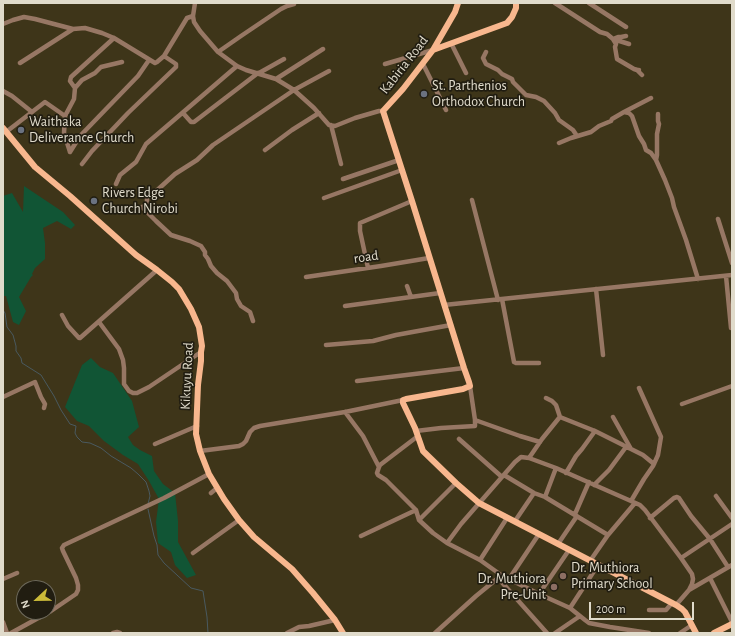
<!DOCTYPE html>
<style>
body{margin:0}
#map{position:relative;width:735px;height:636px;overflow:hidden;background:#3e3519;font-family:"Alegreya Sans",sans-serif}
canvas{display:block}
.frame{position:absolute;inset:0;border:4px solid #e0dbcb;pointer-events:none}
.north{position:absolute;left:16px;top:580px;width:40px;height:40px;box-sizing:border-box;background:#211d11;border:1px solid #6d695b;border-radius:50%;rotate:248deg;font-size:11px;font-weight:700;line-height:16px;text-align:center;color:#e0dbcb}
.north::after{content:'';display:block;margin:auto;width:14px;height:18px;background:#cbba39;clip-path:polygon(50% 0,100% 100%,50% 72%,0 100%)}
.scale{position:absolute;left:589px;top:602px;width:105px;height:18px;box-sizing:border-box;border:2px solid #e0dbcb;border-top:0;padding-left:5px;font-size:12px;line-height:14px;white-space:nowrap;color:#e0dbcb;-webkit-text-stroke:3px #211d11;paint-order:stroke}
</style>
<div id="map">
<canvas width="735" height="636"></canvas>
<div class="frame"></div>
<div class="north">N</div>
<div class="scale">200 m</div>
</div>
<script>
const ctx = document.querySelector('canvas').getContext('2d');
ctx.lineJoin = 'round';
function paint(path, color) {
  ctx.fillStyle = color;
  ctx.fill(path, 'evenodd');
}
function toPath(rows) {
  const path = new Path2D();
  for (const r of rows) {
    path.moveTo(r[0], r[1]);
    for (let i = 2; i < r.length; i += 2) path.lineTo(r[i], r[i + 1]);
  }
  return path;
}
function strokePath(path, color, width, dash) {
  ctx.strokeStyle = color;
  ctx.lineWidth = width;
  ctx.lineCap = dash ? 'butt' : 'round';
  ctx.setLineDash(dash || []);
  ctx.stroke(path);
}
function drawText(font, color, halo, rows, align = 'center') {
  ctx.font = font + ' "Alegreya Sans",sans-serif';
  ctx.lineWidth = 3.5;
  ctx.setLineDash([]);
  ctx.textBaseline = 'middle';
  ctx.strokeStyle = halo;
  ctx.fillStyle = color;
  for (const [text, x, y, turn = 0] of rows) {
    ctx.save();
    ctx.translate(x, y);
    ctx.rotate((+turn || 0) * Math.PI / 180);
    ctx.textAlign = isNaN(turn) ? turn : align;
    if (halo) ctx.strokeText(text, 0, 0);
    ctx.fillText(text, 0, 0);
    ctx.restore();
  }
}
paint(toPath([
 [24,186,63,212,75,225,71,229,57,221,43,228,45,243,45,259,35,268,32,274,33,275,31,277,19,297,26,311,19,325,13,322,6,296,3,296,3,196,12,193,23,212],
 [91,358,100,367,113,373,132,401,139,427,128,437,133,445,140,450,152,456,154,471,163,484,175,493,178,521,178,542,196,575,187,578,175,565,171,552,158,543,156,522,159,499,149,481,138,464,123,455,104,441,89,426,77,421,65,407,82,365]
]), '#115535');
strokePath(toPath([
 [3,310,5,313,7,327,13,335,16,346,16,351,21,358,22,363,41,375,54,396,61,410,70,424,76,426,75,433,77,437,82,442,90,443,101,448,111,456,131,468,138,474,146,482,149,491,150,496,148,504],
 [148,509,154,536,157,545,158,555,164,563,191,588,203,591,207,617,208,633]
]), '#4a5a60', 1);
strokePath(toPath([
 [195,3,193,16,194,22,200,31,218,52,237,66,246,70,276,79,294,90,314,108,329,125,335,126,355,118,379,111,383,111],
 [555,3,600,32,607,34,613,39,618,37,621,37,626,36],
 [589,3,626,27],
 [3,24,13,20,24,17,35,19,73,29,85,28,102,33,114,38,155,63,157,62,164,56,187,18,193,16],
 [613,39,616,44,615,47,617,59,634,69,637,70,639,70],
 [613,39,629,44],
 [451,43,466,73],
 [218,52,241,36,281,9,287,6,294,4],
 [486,52,483,58,486,64,498,70,502,74,512,79,513,82,526,95,536,97,544,101,555,113,559,120,573,130,577,136],
 [20,63,73,29],
 [385,64,433,50],
 [423,64,446,110],
 [637,70,642,75],
 [259,73,284,59],
 [276,79,323,49],
 [75,88,82,80,95,73,101,67,122,62],
 [3,91,12,96,32,112],
 [624,112,651,98],
 [183,113,191,122,194,122,258,73],
 [65,116,74,99,75,88,70,81,71,77,114,38],
 [331,125,341,164],
 [6,132,45,102,65,116,64,133,70,152],
 [559,143,571,138,591,132,599,126,611,121,612,119,624,112,629,113,632,116,639,136,644,144,646,150,651,153,656,160,665,180,672,198,674,207,686,240,698,279],
 [265,150,292,130,319,113],
 [70,152,80,136,138,76,149,60],
 [656,160,657,155,657,134,659,124,658,121,658,114],
 [82,164,92,151,128,113,176,67,176,64,164,56],
 [343,179,399,160],
 [116,184,120,175,136,162,146,144,237,66],
 [324,198,402,170],
 [472,200,498,300],
 [718,219,732,263],
 [368,268,360,231,360,223,412,201],
 [726,276,731,328],
 [306,277,381,266,429,258],
 [407,286,411,297],
 [596,289,603,355],
 [502,299,514,362,516,363,539,363],
 [444,305,732,275],
 [345,306,440,293],
 [62,315,68,326,79,338,80,338,157,270],
 [253,321,250,312,241,306,237,299,236,293,227,281,217,273,211,266,208,259,205,255,205,252,201,246,190,241,171,235,156,221,142,207,146,206,147,201,147,197,154,193,175,174,197,160,213,145,294,90,329,71],
 [99,322,119,349,123,360,124,368,124,384,129,391,133,393,137,393,149,387,201,352],
 [326,345,373,341,396,335,451,325],
 [357,381,464,368],
 [3,397,35,382,41,397,45,404,44,408],
 [546,398,552,401,556,405,560,417],
 [682,404,732,386],
 [345,412,363,436,379,467],
 [613,417,631,449],
 [475,420,520,436,540,442],
 [416,431,441,428,475,426,475,420,470,386],
 [418,436,380,465,379,467,377,473,378,475,386,480,416,510,419,520,433,533,447,543,480,560,501,575,539,594,570,608,585,620,589,623,610,627,649,633],
 [459,439,502,477],
 [155,444,197,426],
 [200,451,239,446,243,444,246,441,250,432,254,428,260,426,345,412,403,400],
 [529,458,542,439,559,418,560,417,595,431,623,445,626,447,631,449,643,455,654,464],
 [566,473,576,456,582,449,595,431],
 [504,475,534,493,545,497,608,535],
 [594,485,609,470,626,447],
 [211,493,217,488],
 [716,496,732,518],
 [545,497,556,468],
 [631,501,644,479,653,466,658,455,661,437,639,388],
 [575,514,589,482],
 [650,518,674,498,677,497,679,498,691,516,710,539,728,567],
 [419,520,456,483],
 [515,521,534,493],
 [361,536,416,510],
 [447,543,461,524,515,462,521,457,529,458,556,468,631,501,640,505,645,510,681,558,692,574,693,579,692,584,689,590,676,605],
 [558,544,577,516],
 [193,553,239,520],
 [681,558,732,524],
 [480,560,507,518],
 [590,561,608,535,635,503],
 [498,578,547,633],
 [710,578,732,622],
 [3,579,17,573],
 [509,579,539,534],
 [689,590,732,565],
 [539,594,569,550],
 [570,608,598,565],
 [649,610,666,610,672,603],
 [3,622,7,633],
 [11,633,51,611,76,594,78,590,78,585,76,578,63,551,62,548,64,545,164,498,209,474],
 [113,633,117,632,120,633],
 [287,633,299,627,309,626,335,620],
 [435,633,476,596,498,578,501,575],
 [555,633,580,616],
 [680,633,692,625]
]), '#977764', 4.5);
strokePath(toPath([
 [458,3,455,12,433,50,403,89,383,111,412,201,464,368,469,382,470,386,463,389,406,399,403,400,403,403,415,428,423,451,456,483,479,503,676,605,682,609,685,612,696,633],
 [433,50,507,23,512,17,516,8,516,3],
 [3,128,35,167,70,196,136,255,157,270,172,282,179,289,191,309,199,327,202,346,201,352,201,361,198,385,196,434,200,451,209,474,224,499,239,520,254,537,292,569,313,593,335,620,343,633],
 [714,633,732,624]
]), '#f8b78e', 6);
for (const [x, y, r, color] of [
 [424,94,4,"#6b7280"],
 [21,130,4,"#6b7280"],
 [94,201,4,"#6b7280"],
 [563,576,4,"#8d6e63"],
 [554,587,4,"#8d6e63"]
]) {
  const dot = new Path2D();
  dot.arc(x, y, r, 0, 2 * Math.PI);
  ctx.fillStyle = color;
  ctx.fill(dot);
  strokePath(dot, '#211d11', 1.5);
}
drawText('14px', '#e0dbcb', '#211d11', [
 ["Kabiria Road",404,65,-52],
 ["road",366,257,-8],
 ["Kikuyu Road",187,376,-87]
]);
drawText('14px', '#e0dbcb', '#211d11', [
 ["St. Parthenios",432,86],
 ["Orthodox Church",432,102],
 ["Waithaka",29,122],
 ["Deliverance Church",29,138],
 ["Rivers Edge",102,193],
 ["Church Nirobi",102,209],
 ["Dr. Muthiora",571,568],
 ["Primary School",571,584],
 ["Dr. Muthiora",546,579,"right"],
 ["Pre-Unit",546,595,"right"]
], 'left');
</script>
